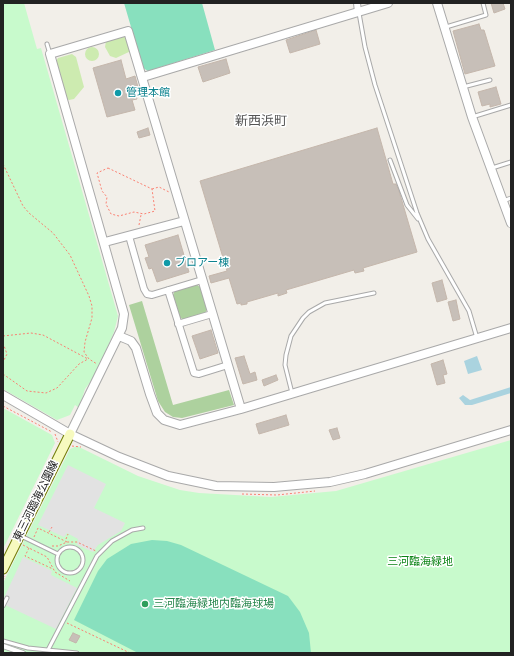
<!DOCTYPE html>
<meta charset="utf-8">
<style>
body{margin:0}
#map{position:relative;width:514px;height:656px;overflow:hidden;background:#f2efe9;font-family:"Open Sans",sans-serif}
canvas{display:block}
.frame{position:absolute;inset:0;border:4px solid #222;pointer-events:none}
</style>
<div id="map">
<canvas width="514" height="656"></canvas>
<div class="frame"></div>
</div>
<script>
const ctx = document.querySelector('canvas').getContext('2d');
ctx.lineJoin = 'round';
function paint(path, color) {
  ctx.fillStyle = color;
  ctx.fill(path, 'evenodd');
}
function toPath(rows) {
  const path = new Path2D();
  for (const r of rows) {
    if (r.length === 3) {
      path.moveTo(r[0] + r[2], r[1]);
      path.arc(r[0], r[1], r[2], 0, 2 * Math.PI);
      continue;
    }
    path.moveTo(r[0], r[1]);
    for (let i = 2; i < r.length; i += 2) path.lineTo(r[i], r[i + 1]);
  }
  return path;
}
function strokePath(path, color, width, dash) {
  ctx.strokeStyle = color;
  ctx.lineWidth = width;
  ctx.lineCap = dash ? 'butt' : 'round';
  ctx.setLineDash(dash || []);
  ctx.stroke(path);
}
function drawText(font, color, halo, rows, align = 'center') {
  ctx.font = font + ' "Open Sans","Noto Sans JP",sans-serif';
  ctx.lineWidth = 3;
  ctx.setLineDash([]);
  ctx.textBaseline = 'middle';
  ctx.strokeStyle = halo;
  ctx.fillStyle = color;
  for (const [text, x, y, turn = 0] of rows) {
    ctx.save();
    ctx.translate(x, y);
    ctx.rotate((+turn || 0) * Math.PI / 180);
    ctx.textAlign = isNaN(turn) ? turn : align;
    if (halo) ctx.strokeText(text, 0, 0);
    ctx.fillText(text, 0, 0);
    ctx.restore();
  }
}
paint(toPath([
 [124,35,127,37,131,51,116,58,110,56,105,47,106,41],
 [92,54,7],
 [72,54,76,57,84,87,74,99,69,100,66,99,56,61,58,58]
]), '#cdebb0');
paint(toPath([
 [196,284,200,287,207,309,205,314,184,320,179,317,173,295,175,290],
 [142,301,173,405,229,390,234,405,182,418,173,417,165,412,158,401,129,305]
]), '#add19e');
paint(toPath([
 [3,3,24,3,37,49,41,48,118,316,114,332,96,374,85,389,79,408,75,405,70,415,57,420,3,389],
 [3,408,52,435,55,443,3,549],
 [511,440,511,653,3,653,3,583,70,449,77,446,138,476,180,490,199,493,271,497,336,491]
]), '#c8facc');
paint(toPath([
 [124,3,202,3,215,50,148,71,143,68],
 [152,540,167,541,181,545,288,596,300,612,309,633,311,653,138,653,74,620,98,571,107,559,131,544]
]), '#88e0be');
paint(toPath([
 [68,465,106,484,94,508,125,523,121,531,98,545,93,552,77,545,78,539,67,533,64,537,38,525],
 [23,557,52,571,51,575,77,588,56,629,3,604,3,600]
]), '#e2e2e2');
paint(toPath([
 [477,356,482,370,468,374,464,361],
 [511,387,511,393,472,405,465,405,459,398,463,395,470,400]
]), '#aad3df');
const building = toPath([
 [491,3,503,3,505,9,494,13,491,3],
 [479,24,481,30,484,30,495,66,465,74,453,31,479,24],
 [316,30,320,44,290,53,286,40,316,30],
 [226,59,230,73,203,82,198,67,226,59],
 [121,60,126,79,135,76,138,87,134,88,137,99,132,100,135,110,107,117,93,68,121,60],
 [496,87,501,104,490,107,490,104,482,106,478,92,496,87],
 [148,128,150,135,139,138,137,132,148,128],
 [377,128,393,184,396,184,399,191,417,252,363,268,364,271,355,273,354,270,286,290,287,293,278,296,278,293,247,302,247,304,241,305,241,303,237,304,229,278,211,283,209,276,227,271,200,181,377,128],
 [178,235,189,272,157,282,152,268,149,269,145,258,149,257,145,245,178,235],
 [442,280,447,299,437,302,432,283,442,280],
 [456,300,460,319,453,321,448,302,456,300],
 [211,330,218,353,200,359,192,336,211,330],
 [244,356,250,374,255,372,257,380,243,384,235,358,244,356],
 [443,360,447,374,443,375,445,383,437,385,431,364,443,360],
 [276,375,278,380,264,386,262,380,276,375],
 [286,415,289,425,259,434,256,424,286,415],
 [337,428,340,438,333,440,329,430,337,428],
 [73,633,80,636,76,643,69,640,73,633]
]);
paint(building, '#c7bfb8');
strokePath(building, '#c4b6ab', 1);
const service = toPath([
 [359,13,365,47,375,85,417,213,428,239,469,311,477,338],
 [446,27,486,15,483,3],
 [47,44,50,54],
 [463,87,490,80],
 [472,117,511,105],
 [390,160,407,205,418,219],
 [492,168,511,162],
 [503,201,511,198],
 [292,393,285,365,286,355,291,336,303,318,309,312,325,303,374,293],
 [21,536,58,554],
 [70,560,13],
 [3,606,7,598],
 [3,641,28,648,77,653],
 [48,650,97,556,112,541,132,530,143,528]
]);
const pedestrian = toPath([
 [3,646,23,653]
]);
const minor = toPath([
 [357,3,358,12],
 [129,236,144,289,147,294,152,295,202,280],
 [168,290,194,373,199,374,228,365],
 [178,324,212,314]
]);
const tertiary = toPath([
 [437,3,472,117,511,223],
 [143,77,388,3],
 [105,242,184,221],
 [119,336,131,341,136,348,150,394,157,413,164,420,180,425,241,409,511,328],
 [3,395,70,434,119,457,168,476,216,486,274,487,330,482,365,474,511,430],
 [70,434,122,328,124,314,50,54,128,31,241,409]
]);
const secondary = toPath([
 [3,569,70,434]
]);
strokePath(service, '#a9a9a9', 5);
strokePath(pedestrian, '#a9a9a9', 6);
strokePath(minor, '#a9a9a9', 8);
strokePath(tertiary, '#a9a9a9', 10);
strokePath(secondary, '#707d05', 11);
strokePath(toPath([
 [3,164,23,206,29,213,53,233,70,255,89,296,92,306,92,318,85,342,84,352,89,359,97,364],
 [108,168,152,189,155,211,144,214,134,212,119,216,111,214,106,204,107,197,102,191,97,173,108,168],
 [152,189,159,187,169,192],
 [139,225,141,215],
 [3,336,31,333,43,335,88,359],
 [3,343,7,354,3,362],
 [3,374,27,391,46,393,57,388,79,364,88,359],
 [3,406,52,432],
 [55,434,58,442],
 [72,446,81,447],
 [242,494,277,495,315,491],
 [49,532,52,527],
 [34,537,38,528,67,542],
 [66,539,68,534],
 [23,545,47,557,55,572,70,581],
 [52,546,58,546,67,542,77,542,96,551],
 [29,548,25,556,53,569],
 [3,580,5,576],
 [67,623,130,653]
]), '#fa8072', 1, [2, 2]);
strokePath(service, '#fff', 3);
strokePath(pedestrian, '#fff', 4.5);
strokePath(minor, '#fff', 6);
strokePath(tertiary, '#fff', 8);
strokePath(secondary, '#f7fabf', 9);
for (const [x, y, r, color] of [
 [118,93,4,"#0f9aa8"],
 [167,263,4,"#0f9aa8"],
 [145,604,4,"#2e9e5b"]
]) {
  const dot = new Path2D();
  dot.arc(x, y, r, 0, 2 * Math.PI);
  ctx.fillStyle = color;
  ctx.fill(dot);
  strokePath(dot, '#fff', 1.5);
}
drawText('11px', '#0d838f', '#fff', [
 ["管理本館",126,93],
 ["ブロアー棟",175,263]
], 'left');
drawText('11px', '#222', '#fff', [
 ["東三河臨海公園線",36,501,-64]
]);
drawText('11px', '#0c8416', '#fff', [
 ["三河臨海緑地",420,562]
]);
drawText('11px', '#27864d', '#fff', [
 ["三河臨海緑地内臨海球場",153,604]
], 'left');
drawText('13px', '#555', '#fff', [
 ["新西浜町",261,121]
]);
</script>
